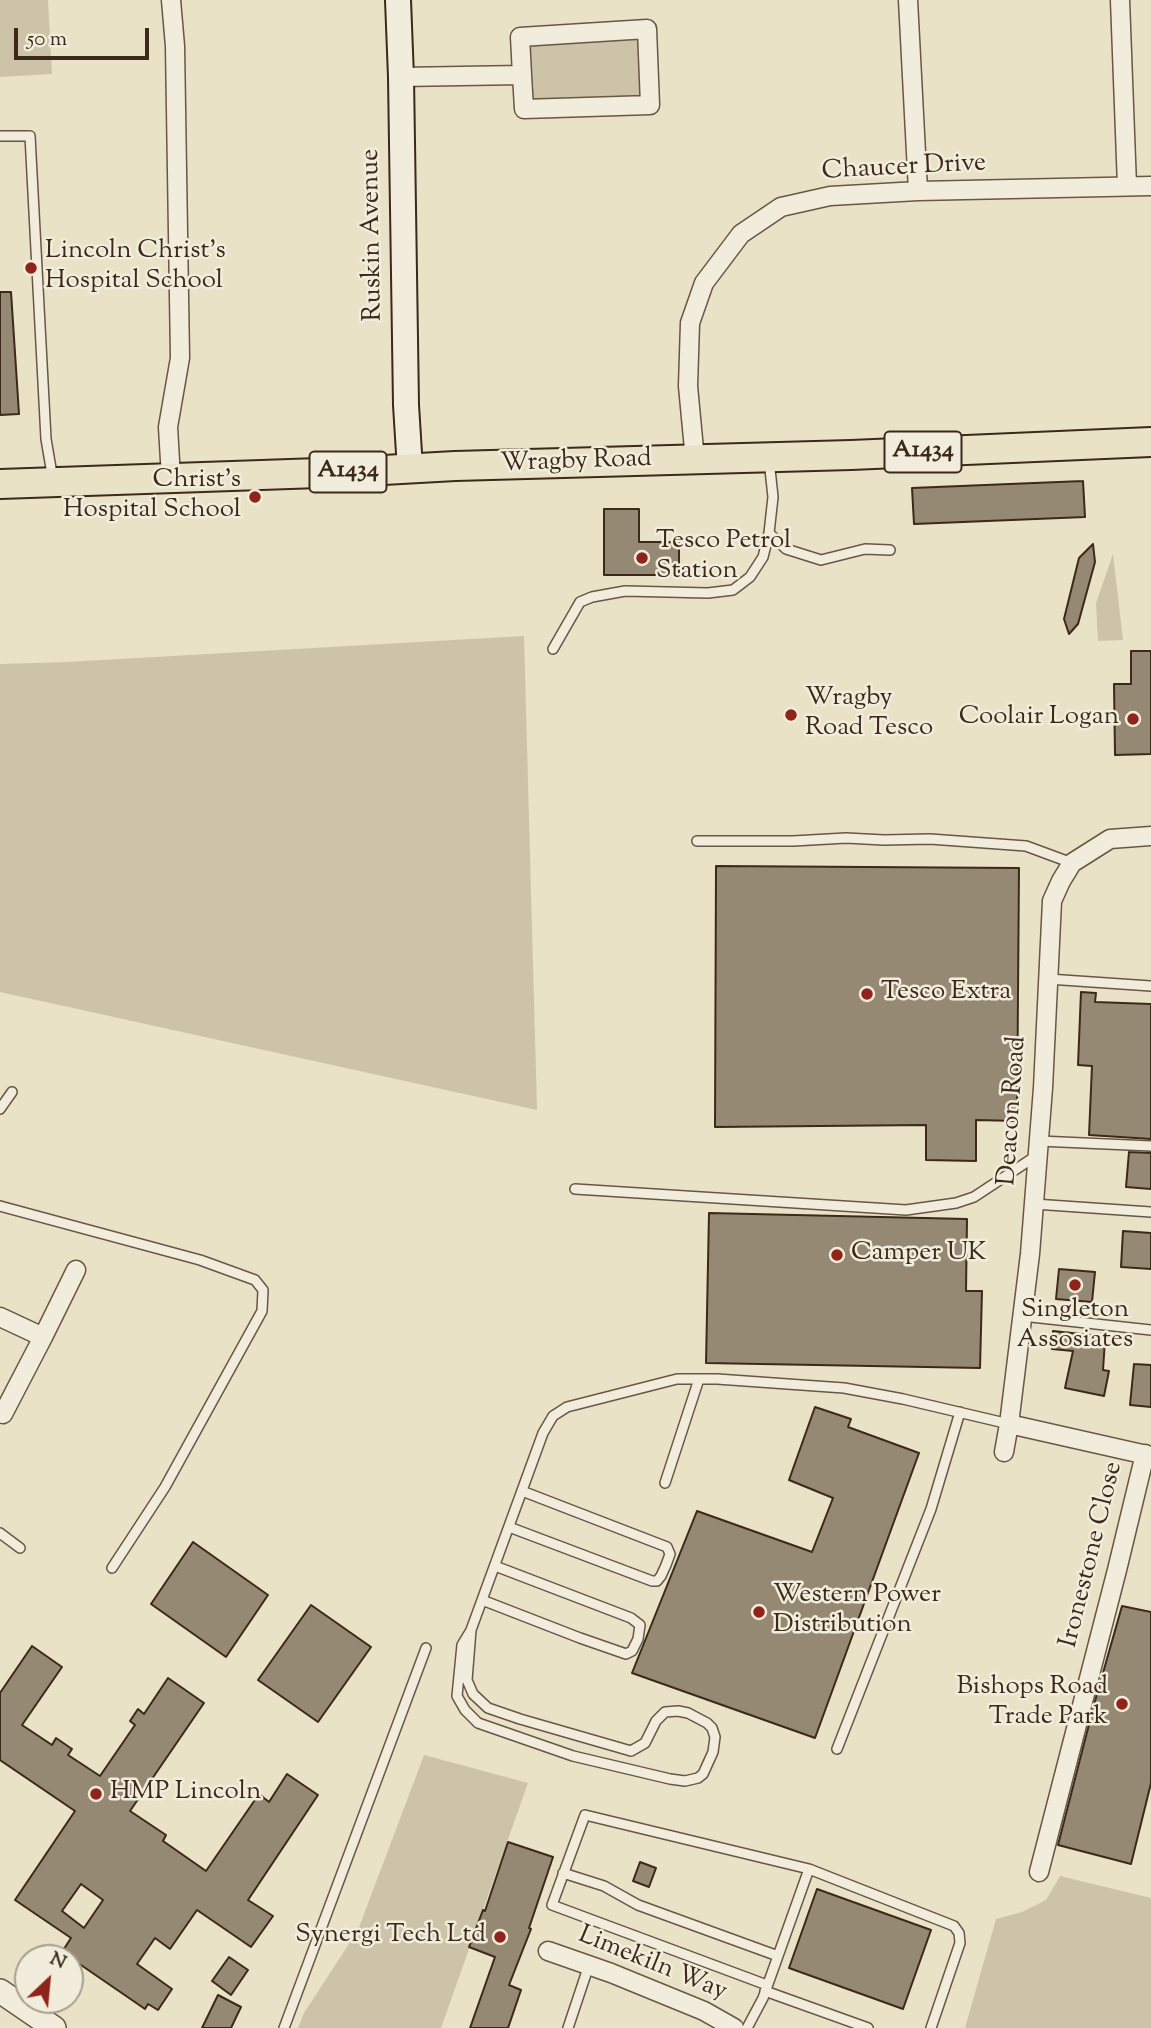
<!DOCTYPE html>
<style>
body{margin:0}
#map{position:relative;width:1151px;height:2028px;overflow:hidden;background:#eae2c7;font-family:"Sorts Mill Goudy",serif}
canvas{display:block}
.north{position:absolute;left:14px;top:1944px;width:70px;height:70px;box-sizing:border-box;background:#f1ecdb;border:2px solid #a89e8d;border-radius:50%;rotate:26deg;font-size:19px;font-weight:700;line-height:28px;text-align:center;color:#3b2919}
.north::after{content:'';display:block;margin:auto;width:24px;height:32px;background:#8f2418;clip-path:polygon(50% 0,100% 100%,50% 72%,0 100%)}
.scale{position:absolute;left:14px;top:28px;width:135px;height:32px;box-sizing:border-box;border:4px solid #3b2919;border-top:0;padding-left:9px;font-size:21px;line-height:24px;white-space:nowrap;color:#3b2919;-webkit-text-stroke:5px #f1ecdb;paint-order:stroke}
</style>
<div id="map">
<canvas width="1151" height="2028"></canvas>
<div class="north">N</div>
<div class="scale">50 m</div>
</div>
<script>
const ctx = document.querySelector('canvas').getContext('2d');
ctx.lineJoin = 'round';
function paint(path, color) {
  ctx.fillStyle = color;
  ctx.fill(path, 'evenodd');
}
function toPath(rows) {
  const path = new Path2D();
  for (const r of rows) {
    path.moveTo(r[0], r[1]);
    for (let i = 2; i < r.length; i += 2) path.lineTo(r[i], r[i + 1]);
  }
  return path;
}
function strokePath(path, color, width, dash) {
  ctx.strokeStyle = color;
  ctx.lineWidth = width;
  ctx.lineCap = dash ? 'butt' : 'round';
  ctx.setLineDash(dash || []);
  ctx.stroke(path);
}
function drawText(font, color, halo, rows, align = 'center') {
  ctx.font = font + ' "Sorts Mill Goudy",serif';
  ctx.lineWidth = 5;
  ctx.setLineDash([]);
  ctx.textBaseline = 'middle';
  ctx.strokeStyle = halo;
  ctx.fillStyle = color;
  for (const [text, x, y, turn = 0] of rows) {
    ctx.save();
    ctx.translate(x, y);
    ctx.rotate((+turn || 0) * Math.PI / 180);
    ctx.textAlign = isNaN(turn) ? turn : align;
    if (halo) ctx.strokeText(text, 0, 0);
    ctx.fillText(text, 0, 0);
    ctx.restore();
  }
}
paint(toPath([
 [0,0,48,0,52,74,0,77],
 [647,29,650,105,524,109,520,37],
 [1113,554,1123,640,1098,641,1096,603],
 [524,636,537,1110,0,992,0,664,67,662],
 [424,1755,528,1783,441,2028,298,2028,304,2013,358,1930],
 [1060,1876,1151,1898,1151,2028,965,2028,996,1919,1022,1912,1046,1900]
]), '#ccc3a9');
const building = toPath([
 [0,292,11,292,19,414,0,415,0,292],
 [1083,481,1085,517,914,524,912,488,1083,481],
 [604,509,639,509,639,542,679,542,679,575,604,575,604,509],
 [1093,544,1095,562,1078,624,1069,634,1064,619,1079,558,1093,544],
 [1131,651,1151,651,1151,754,1115,755,1114,684,1131,684,1131,651],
 [716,866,1019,868,1017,1121,976,1120,976,1161,926,1160,926,1125,715,1127,716,866],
 [1081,992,1096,993,1095,1002,1151,1004,1151,1139,1089,1135,1092,1066,1078,1065,1081,992],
 [1129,1152,1151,1153,1151,1189,1126,1187,1129,1152],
 [709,1213,967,1219,966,1291,982,1291,980,1368,706,1363,709,1213],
 [1123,1231,1151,1233,1151,1269,1121,1267,1123,1231],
 [1059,1269,1095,1272,1092,1302,1056,1299,1059,1269],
 [1053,1331,1091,1335,1090,1339,1105,1340,1103,1370,1109,1371,1104,1396,1065,1388,1073,1351,1052,1349,1053,1331],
 [1134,1364,1151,1365,1151,1407,1130,1405,1134,1364],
 [815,1407,851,1419,848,1427,919,1453,815,1738,632,1673,697,1511,812,1552,833,1498,789,1480,815,1407],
 [193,1542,268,1595,226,1657,151,1604,193,1542],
 [311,1605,371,1647,318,1722,258,1680,311,1605],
 [1122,1606,1151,1612,1151,1783,1131,1864,1058,1845,1095,1701,1122,1606],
 [32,1646,62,1667,22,1725,52,1745,56,1738,72,1749,68,1755,100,1776,135,1725,130,1721,138,1709,144,1714,168,1678,204,1703,130,1811,166,1835,163,1841,206,1871,259,1794,269,1802,287,1774,318,1795,248,1900,273,1916,251,1947,197,1910,170,1949,155,1938,137,1964,172,1989,158,2010,148,2004,145,2009,62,1952,71,1938,15,1900,75,1811,0,1760,0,1693,32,1646],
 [81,1884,103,1900,84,1928,62,1911,81,1884],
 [508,1842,553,1857,529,1928,531,1929,509,1985,521,1990,508,2028,470,2028,495,1957,469,1947,483,1910,485,1911,508,1842],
 [640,1862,656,1868,649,1887,633,1881,640,1862],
 [817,1889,931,1930,903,2009,789,1968,817,1889],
 [229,1957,248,1970,231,1995,212,1981,229,1957],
 [218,1995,241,2007,231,2028,202,2028,218,1995]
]);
paint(building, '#968973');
strokePath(building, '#3b2919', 2);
const service = toPath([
 [0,136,30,136,46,439,53,480],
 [769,533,786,549,821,560,865,549,890,550],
 [553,649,580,602,592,597,625,591,708,593,733,590,750,577,763,557,769,533,773,497,769,460],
 [697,841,793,841,846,838,884,840,930,839,1026,846,1072,863],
 [1048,979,1151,986],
 [0,1109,12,1092],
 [1039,1141,1151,1146],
 [575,1189,906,1210,956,1203,974,1197,1036,1156],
 [1034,1204,1151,1212],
 [0,1206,200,1260,255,1280,263,1290,262,1311,165,1487,112,1568],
 [1022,1316,1151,1330],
 [665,1483,699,1379],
 [509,1527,652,1581,657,1581,661,1576,666,1565,670,1554,667,1547,522,1491],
 [0,1533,20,1548],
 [482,1600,580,1638,626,1654,632,1651,638,1639,640,1625,631,1618,495,1566],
 [471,1630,467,1680,473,1694,488,1708,520,1719,631,1751,645,1743,656,1721,665,1712,678,1711,688,1713,707,1723,712,1728,715,1737,713,1752,703,1774,698,1778,685,1781,670,1779,573,1756,478,1723,465,1710,457,1696,462,1645,471,1630,543,1433,553,1416,567,1407,677,1379,717,1379,844,1388,903,1399,1009,1424],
 [837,1749,931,1509,960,1412],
 [563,1873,604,1886,638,1905,778,1956],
 [767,1985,552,1905,585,1815,809,1869,954,1926,959,1933,960,1943,931,2028],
 [765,1991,868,2028],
 [284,2028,426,1648],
 [568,2028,589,1965],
 [747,2028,763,1998,809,1869]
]);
const minor = toPath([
 [908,0,918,191],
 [1120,0,1127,186],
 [401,77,522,75,524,109,650,105,647,29,520,37,522,75],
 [695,460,688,386,690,323,704,283,741,234,781,207,830,196,918,191,1151,186],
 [171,478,168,427,180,358,175,46,171,0],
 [0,1317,43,1337,76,1270],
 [3,1414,43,1337],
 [1009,1424,1151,1456],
 [1004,1452,1009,1424,1030,1254,1043,1088,1052,901,1061,881,1072,863,1110,839,1151,836],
 [1039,1872,1117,1570,1145,1454],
 [548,1951,611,1973,704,2011,734,2028]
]);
const tertiary = toPath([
 [0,1991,54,2028]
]);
const secondary = toPath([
 [398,0,401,77,406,405,410,469]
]);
const primary = toPath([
 [0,484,348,472,455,466,851,455,1151,442]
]);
strokePath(service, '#675744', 12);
strokePath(minor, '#675744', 21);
strokePath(tertiary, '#675744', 26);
strokePath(secondary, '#3b2919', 28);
strokePath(primary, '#3b2919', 32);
strokePath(service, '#f1ecdb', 9);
strokePath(minor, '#f1ecdb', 18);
strokePath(tertiary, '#f1ecdb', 23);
strokePath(secondary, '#f1ecdb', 24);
strokePath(primary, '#eae2c7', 28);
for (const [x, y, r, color] of [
 [31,268,7,"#8f2418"],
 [255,497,7,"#8f2418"],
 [642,558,7,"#8f2418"],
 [791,715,7,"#8f2418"],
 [1133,719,7,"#8f2418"],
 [867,994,7,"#8f2418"],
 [837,1255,7,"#8f2418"],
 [1075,1285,7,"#8f2418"],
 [759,1612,7,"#8f2418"],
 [1122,1704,7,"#8f2418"],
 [96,1794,7,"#8f2418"],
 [500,1937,7,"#8f2418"]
]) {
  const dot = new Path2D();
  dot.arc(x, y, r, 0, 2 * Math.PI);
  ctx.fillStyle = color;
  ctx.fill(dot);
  strokePath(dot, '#f1ecdb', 2.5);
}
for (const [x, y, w] of [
 [923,452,77],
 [348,472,77]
]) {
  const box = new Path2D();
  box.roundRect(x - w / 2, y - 20.5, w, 41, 5);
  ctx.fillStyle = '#f1ecdb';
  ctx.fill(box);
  strokePath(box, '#3b2919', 2);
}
drawText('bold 24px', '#3b2919', null, [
 ["A1434",923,452],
 ["A1434",348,472]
]);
drawText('26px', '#3b2919', '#f1ecdb', [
 ["Chaucer Drive",904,169,-3],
 ["Ruskin Avenue",374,235,-91],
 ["Wragby Road",576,463,-2],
 ["Deacon Road",1014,1111,-86],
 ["Ironestone Close",1093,1555,-76],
 ["Limekiln Way",652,1965,22]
]);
drawText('26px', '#3b2919', '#f1ecdb', [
 ["Lincoln Christ's",45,253],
 ["Hospital School",45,283],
 ["Christ's",241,482,"right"],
 ["Hospital School",241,512,"right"],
 ["Tesco Petrol",656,543],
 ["Station",656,573],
 ["Wragby",805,700],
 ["Road Tesco",805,730],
 ["Coolair Logan",1119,719,"right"],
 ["Tesco Extra",881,994],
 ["Camper UK",851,1255],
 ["Singleton",1075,1312,"center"],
 ["Assosiates",1075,1342,"center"],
 ["Western Power",773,1597],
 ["Distribution",773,1627],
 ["Bishops Road",1108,1689,"right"],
 ["Trade Park",1108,1719,"right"],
 ["HMP Lincoln",110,1794],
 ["Synergi Tech Ltd",486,1937,"right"]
], 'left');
</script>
